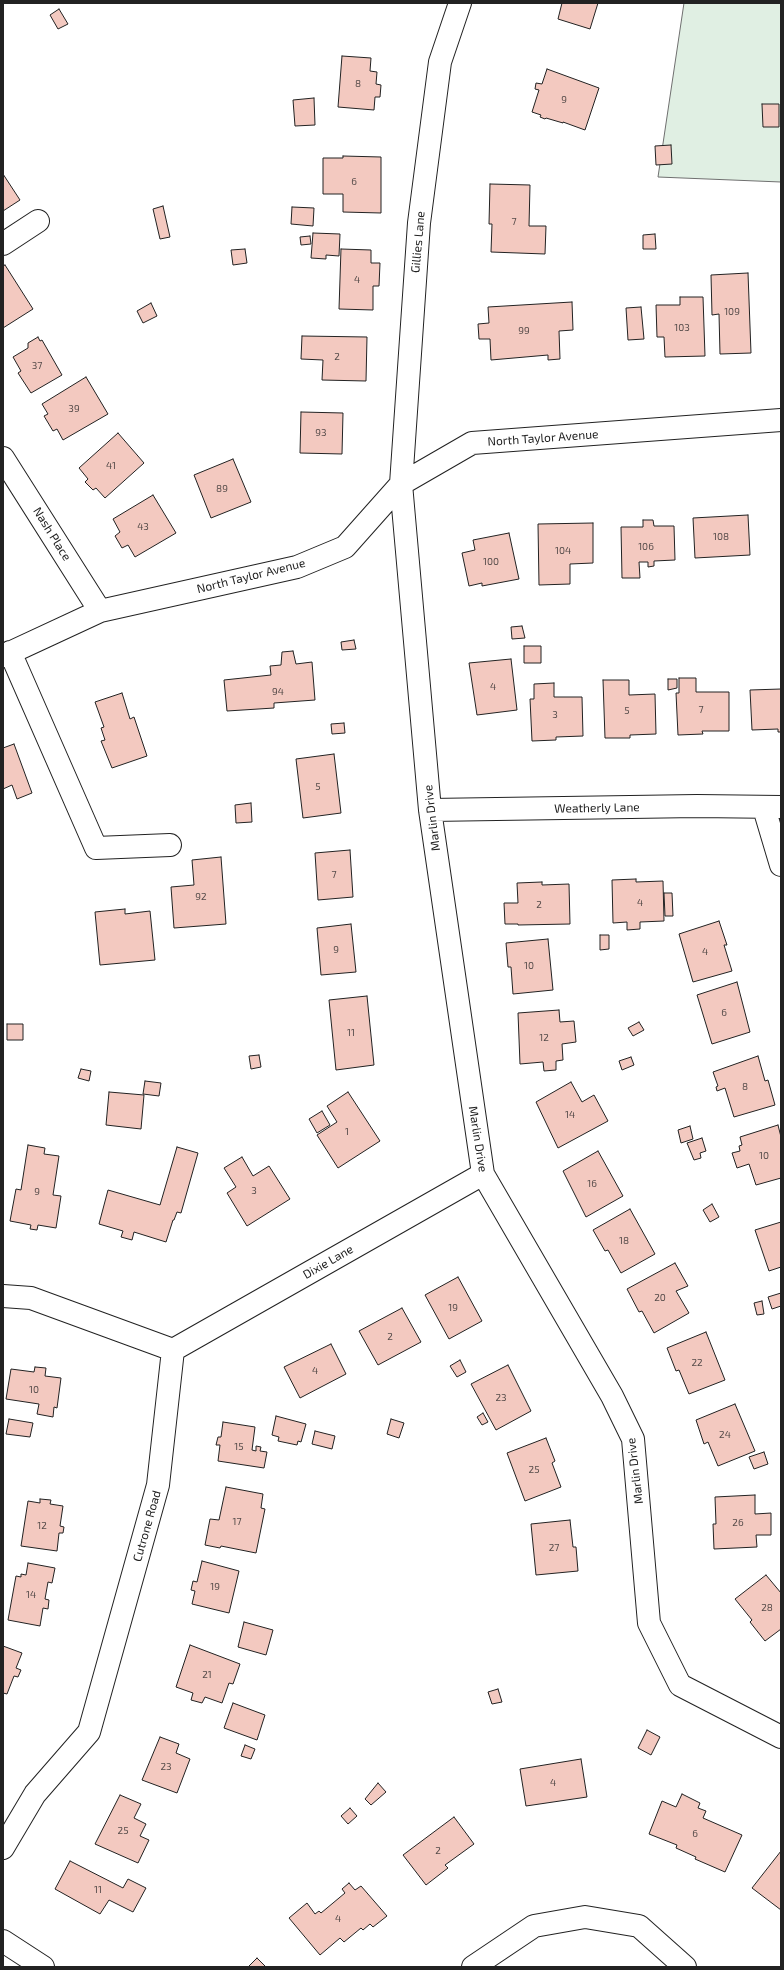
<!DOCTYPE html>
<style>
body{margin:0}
#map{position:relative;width:784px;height:1970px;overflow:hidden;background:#fff;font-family:"Exo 2",sans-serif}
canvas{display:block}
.frame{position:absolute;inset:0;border:4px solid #222;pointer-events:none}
</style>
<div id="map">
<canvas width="784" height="1970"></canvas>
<div class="frame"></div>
</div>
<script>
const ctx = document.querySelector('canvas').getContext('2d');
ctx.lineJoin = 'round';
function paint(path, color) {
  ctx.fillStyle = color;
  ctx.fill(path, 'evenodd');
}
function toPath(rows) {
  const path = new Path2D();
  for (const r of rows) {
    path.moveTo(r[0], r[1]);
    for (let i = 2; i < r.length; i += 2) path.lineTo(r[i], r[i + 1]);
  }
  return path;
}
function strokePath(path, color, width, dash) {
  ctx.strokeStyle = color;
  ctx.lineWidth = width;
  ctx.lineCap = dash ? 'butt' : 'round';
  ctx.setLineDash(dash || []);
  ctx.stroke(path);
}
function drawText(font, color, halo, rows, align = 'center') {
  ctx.font = font + ' "Exo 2",sans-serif';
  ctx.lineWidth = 3;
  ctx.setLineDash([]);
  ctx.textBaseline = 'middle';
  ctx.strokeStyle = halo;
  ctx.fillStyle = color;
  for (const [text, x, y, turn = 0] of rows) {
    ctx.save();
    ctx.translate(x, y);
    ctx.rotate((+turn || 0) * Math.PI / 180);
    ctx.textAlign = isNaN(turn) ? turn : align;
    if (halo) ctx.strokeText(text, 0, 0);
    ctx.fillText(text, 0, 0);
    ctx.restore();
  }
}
const green = toPath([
 [684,3,781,3,781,182,658,177,684,3]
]);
paint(green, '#e0efe3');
strokePath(green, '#6f6f6f', 1);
const building = toPath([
 [562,3,598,3,590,29,558,19,562,3],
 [59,9,68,24,58,29,50,15,59,9],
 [342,56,371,58,370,71,377,72,376,84,381,85,380,97,375,97,374,110,338,107,342,56],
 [547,69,599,88,585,130,563,122,563,123,546,118,545,119,540,117,541,115,532,112,539,90,535,89,536,83,542,84,547,69],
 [314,98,315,125,295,126,293,100,314,98],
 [762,104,779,104,779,127,763,127,762,104],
 [671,145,672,164,656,165,655,146,671,145],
 [343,156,381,157,381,213,343,212,343,194,323,194,323,158,343,158,343,156],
 [3,174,20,200,3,211,3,174],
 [490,184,530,185,529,226,546,226,545,254,491,252,492,224,489,224,490,184],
 [163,206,170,237,160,239,153,209,163,206],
 [292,207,314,208,313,226,291,224,292,207],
 [313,233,340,234,339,256,326,255,326,259,311,258,313,233],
 [655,234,656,249,643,249,643,235,655,234],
 [310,236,311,244,301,245,300,237,310,236],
 [245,249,247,263,233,265,231,250,245,249],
 [341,249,371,250,371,263,380,263,379,286,373,286,373,310,339,309,341,249],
 [5,265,33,309,3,328,3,266,5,265],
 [748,273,751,353,720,354,719,314,712,315,711,275,748,273],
 [680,297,703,297,705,356,665,357,664,337,657,337,656,305,680,305,680,297],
 [572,302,573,330,559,331,560,359,548,360,548,355,491,360,490,339,479,339,478,324,489,323,488,307,572,302],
 [151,303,157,316,143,323,137,311,151,303],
 [641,307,644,339,628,340,626,308,641,307],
 [302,336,367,337,366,381,322,380,323,360,301,359,302,336],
 [38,337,40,341,42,340,62,375,31,393,18,373,21,371,13,357,28,348,28,343,38,337],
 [86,377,108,414,63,440,57,429,53,431,44,416,48,414,42,404,86,377],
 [301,412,343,413,342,454,300,453,301,412],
 [118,433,144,463,105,498,96,488,93,490,85,482,88,479,79,468,118,433],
 [233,459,251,502,211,518,194,475,233,459],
 [153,495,176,533,135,557,128,545,122,548,115,536,120,532,113,519,153,495],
 [748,515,750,555,695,558,693,518,748,515],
 [643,520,653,520,654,526,674,526,675,560,654,561,654,566,648,567,648,562,639,562,640,578,622,578,621,527,643,527,643,520],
 [593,523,593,563,570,564,570,584,539,585,538,524,593,523],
 [509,533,519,579,482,586,482,583,469,586,462,553,475,550,473,540,509,533],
 [522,626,525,638,512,639,511,627,522,626],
 [354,640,356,649,342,650,341,642,354,640],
 [524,646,541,646,541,663,524,663,524,646],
 [293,651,296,664,312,662,315,700,274,703,274,708,227,711,224,680,271,675,270,666,281,665,282,652,293,651],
 [511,659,517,710,477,715,469,663,511,659],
 [679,678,696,678,696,692,729,692,729,731,702,731,703,734,678,735,676,693,679,693,679,678],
 [668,679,677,679,677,688,668,690,668,679],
 [603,680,629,680,629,695,655,694,656,734,630,735,630,738,605,738,603,680],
 [554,683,554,697,582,697,583,736,556,737,556,740,532,741,530,699,534,699,534,684,554,683],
 [781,689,781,732,778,732,778,729,752,730,750,690,781,689],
 [122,693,130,719,134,717,147,756,112,768,101,741,105,740,101,728,104,727,95,702,122,693],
 [344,723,345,733,332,734,331,724,344,723],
 [14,744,32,793,17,799,12,785,3,789,3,748,14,744],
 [334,754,341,813,303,818,296,759,334,754],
 [251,803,252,822,236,823,235,805,251,803],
 [350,850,353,897,318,900,315,853,350,850],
 [221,857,226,924,174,928,171,887,194,885,192,860,221,857],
 [636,879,636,882,663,881,664,921,640,922,640,929,627,930,627,922,613,923,612,880,636,879],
 [542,882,542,885,569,884,570,924,518,925,518,924,505,924,504,903,518,903,517,883,542,882],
 [664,893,672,893,673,916,665,916,664,893],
 [125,909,125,914,150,911,155,960,100,965,95,912,125,909],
 [719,921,727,945,724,945,732,971,693,982,679,934,719,921],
 [351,924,356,972,321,975,317,928,351,924],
 [600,935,609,935,609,949,600,950,600,935],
 [548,939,553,990,513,994,511,967,508,967,506,943,548,939],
 [737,982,750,1032,712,1044,697,995,737,982],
 [367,996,374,1065,336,1070,329,1000,367,996],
 [559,1010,560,1022,574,1021,576,1042,562,1044,563,1060,556,1061,556,1070,544,1071,543,1062,520,1064,518,1013,559,1010],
 [639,1022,644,1030,633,1036,628,1028,639,1022],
 [7,1024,23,1024,23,1040,7,1040,7,1024],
 [259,1055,261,1067,251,1069,249,1056,259,1055],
 [758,1056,765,1081,768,1080,775,1105,734,1117,725,1088,717,1091,716,1087,718,1086,713,1072,758,1056],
 [631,1057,634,1065,622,1070,619,1061,631,1057],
 [81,1069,91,1071,89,1081,78,1078,81,1069],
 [145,1081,161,1083,159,1096,143,1094,145,1081],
 [571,1082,582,1102,594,1095,608,1121,558,1148,536,1102,571,1082],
 [109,1092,144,1095,141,1129,106,1125,109,1092],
 [348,1092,380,1141,338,1168,317,1135,337,1122,327,1106,348,1092],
 [322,1111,330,1125,317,1133,309,1119,322,1111],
 [778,1125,781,1137,781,1178,756,1185,749,1164,737,1168,732,1153,740,1151,739,1146,742,1145,740,1137,778,1125],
 [690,1126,693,1139,681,1143,678,1130,690,1126],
 [702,1138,706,1151,700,1153,701,1158,694,1160,687,1143,702,1138],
 [28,1145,45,1148,44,1154,59,1156,53,1195,61,1196,56,1228,38,1225,37,1230,30,1229,31,1225,10,1221,16,1189,21,1190,28,1145],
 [177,1147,198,1153,181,1213,177,1212,174,1220,173,1220,166,1242,134,1232,132,1240,121,1237,123,1231,99,1224,108,1190,160,1205,177,1147],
 [598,1151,623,1196,586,1217,563,1171,598,1151],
 [242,1157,253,1176,269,1166,290,1199,247,1226,227,1193,236,1187,224,1168,242,1157],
 [712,1204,719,1217,710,1222,703,1210,712,1204],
 [630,1209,655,1254,621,1273,608,1250,605,1251,593,1230,630,1209],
 [781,1222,781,1267,769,1271,755,1230,781,1222],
 [675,1263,688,1286,676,1291,689,1313,654,1333,642,1311,639,1312,627,1289,675,1263],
 [458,1277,482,1321,449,1339,425,1295,458,1277],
 [781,1293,781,1306,772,1309,768,1297,781,1293],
 [762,1301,764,1314,757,1315,754,1303,762,1301],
 [402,1308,421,1342,378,1365,359,1331,402,1308],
 [706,1332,725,1380,689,1394,679,1370,676,1371,667,1348,706,1332],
 [331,1344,346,1374,300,1398,284,1367,331,1344],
 [460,1360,466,1372,457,1377,450,1366,460,1360],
 [508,1365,531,1411,496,1430,471,1384,508,1365],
 [35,1367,46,1368,45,1376,61,1378,57,1408,54,1407,53,1417,37,1414,39,1404,6,1399,11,1369,34,1372,35,1367],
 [735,1404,755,1451,718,1466,708,1442,704,1444,696,1420,735,1404],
 [483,1413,488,1422,482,1425,477,1417,483,1413],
 [276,1416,306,1424,301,1442,298,1441,297,1445,278,1441,279,1437,272,1435,276,1416],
 [9,1419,33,1423,30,1437,6,1434,9,1419],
 [391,1419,404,1423,399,1438,387,1434,391,1419],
 [223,1422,255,1427,252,1450,256,1451,256,1446,261,1447,260,1451,267,1452,264,1468,218,1461,220,1445,216,1445,218,1437,221,1437,223,1422],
 [315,1431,335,1436,332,1449,312,1444,315,1431],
 [546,1438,555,1461,552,1463,561,1487,525,1501,507,1453,546,1438],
 [764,1452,768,1464,754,1469,749,1457,764,1452],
 [226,1487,263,1494,261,1508,265,1509,256,1553,221,1546,220,1548,205,1545,210,1519,219,1520,226,1487],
 [755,1495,755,1514,771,1513,771,1535,756,1535,757,1547,714,1549,713,1524,716,1524,715,1497,755,1495],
 [40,1499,51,1500,50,1504,63,1506,60,1526,64,1527,63,1533,59,1533,57,1551,21,1546,28,1501,40,1503,40,1499],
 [570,1520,573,1547,576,1547,578,1571,536,1575,531,1524,570,1520],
 [202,1561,239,1571,229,1613,192,1604,195,1591,191,1590,193,1581,197,1582,202,1561],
 [28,1563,55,1568,52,1583,48,1582,45,1599,49,1600,48,1609,43,1608,40,1626,8,1620,16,1576,21,1577,21,1574,26,1575,28,1563],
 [766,1575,781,1593,781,1629,765,1641,750,1622,752,1620,735,1599,766,1575],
 [244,1622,273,1630,266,1655,238,1647,244,1622],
 [190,1645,240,1664,233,1684,229,1683,222,1703,205,1697,202,1703,191,1700,193,1693,176,1687,190,1645],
 [3,1646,22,1653,16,1668,21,1670,18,1677,14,1676,7,1694,3,1693,3,1646],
 [498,1689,502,1702,492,1704,488,1692,498,1689],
 [233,1703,265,1715,257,1740,224,1728,233,1703],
 [647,1730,660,1737,651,1755,638,1748,647,1730],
 [160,1737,179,1744,176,1753,190,1759,177,1793,142,1780,160,1737],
 [245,1745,255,1749,251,1759,241,1756,245,1745],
 [581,1759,587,1797,526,1806,520,1769,581,1759],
 [378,1783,386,1792,371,1805,365,1799,378,1783],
 [682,1794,700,1803,698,1808,706,1811,703,1818,742,1835,725,1872,695,1859,696,1857,676,1848,677,1845,649,1834,662,1801,676,1807,682,1794],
 [120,1795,141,1804,134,1818,146,1824,140,1836,149,1840,138,1863,95,1844,120,1795],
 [350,1808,357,1816,348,1824,341,1816,350,1808],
 [454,1817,474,1844,445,1865,448,1868,426,1885,403,1855,454,1817],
 [781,1851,781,1910,752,1888,781,1851],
 [70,1861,123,1888,128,1879,146,1888,133,1912,109,1900,100,1914,55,1889,70,1861],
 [349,1883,355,1890,361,1886,387,1916,373,1927,370,1924,363,1930,361,1928,344,1942,340,1938,320,1955,289,1918,307,1903,315,1914,319,1911,321,1913,345,1893,342,1889,349,1883],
 [257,1958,266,1967,248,1967,257,1958]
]);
paint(building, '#f3c9c0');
strokePath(building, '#222', 1);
const minor = toPath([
 [460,3,440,62,419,223,401,484,430,810,483,1174,612,1396,633,1439,649,1623,680,1685,781,1737],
 [3,244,38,221],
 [3,458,100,611],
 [10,652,96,848,170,845],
 [3,656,100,611,297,567,345,547,401,484,472,443,781,420],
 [764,808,781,865],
 [430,810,697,806,781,807],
 [3,1296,31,1298,173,1350],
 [173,1350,483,1174],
 [3,1848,35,1794,89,1732,158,1485,173,1350],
 [3,1941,43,1967],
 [473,1967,534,1926,585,1917,639,1926,685,1967]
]);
strokePath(minor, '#222', 24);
strokePath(minor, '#fff', 22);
drawText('10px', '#564c4a', null, [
 ["8",358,84],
 ["9",564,100],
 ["6",354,182],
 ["7",514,222],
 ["4",357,280],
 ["109",732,312],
 ["103",682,328],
 ["99",524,331],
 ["2",337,357],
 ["37",37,366],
 ["39",74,409],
 ["93",321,433],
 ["41",111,466],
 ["89",222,489],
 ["43",143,527],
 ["108",721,537],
 ["106",646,547],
 ["104",563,551],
 ["100",491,562],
 ["4",493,687],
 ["94",278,692],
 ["7",701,710],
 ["5",627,711],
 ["3",555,715],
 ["5",318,787],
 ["7",334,875],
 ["92",201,897],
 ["4",640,903],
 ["2",539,905],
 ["9",336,950],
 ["4",705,952],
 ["10",529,966],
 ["6",724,1013],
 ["11",351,1033],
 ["12",544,1038],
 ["8",745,1087],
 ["14",570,1115],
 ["1",347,1132],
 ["10",764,1156],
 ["16",592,1184],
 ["3",254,1191],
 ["9",37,1192],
 ["18",624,1241],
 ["20",660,1298],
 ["19",453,1308],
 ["2",390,1337],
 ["22",697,1363],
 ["4",315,1371],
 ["10",34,1390],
 ["23",501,1398],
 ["24",725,1435],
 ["15",239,1447],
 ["25",534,1470],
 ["17",237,1522],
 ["26",738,1523],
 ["12",42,1526],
 ["27",554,1548],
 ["19",215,1587],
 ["14",31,1595],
 ["28",767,1608],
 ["21",207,1675],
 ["23",166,1767],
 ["4",553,1783],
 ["25",123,1831],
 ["6",695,1834],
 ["2",438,1851],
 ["11",98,1890],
 ["4",338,1919]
]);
drawText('12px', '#222', '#fff', [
 ["Gillies Lane",418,242,-85],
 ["North Taylor Avenue",543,438,-4],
 ["Nash Place",52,534,58],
 ["North Taylor Avenue",251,576,-14],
 ["Weatherly Lane",597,808,-1],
 ["Marlin Drive",432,818,-97],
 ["Marlin Drive",478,1139,81],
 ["Dixie Lane",328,1262,-30],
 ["Marlin Drive",635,1471,-97],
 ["Cutrone Road",147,1526,-74]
]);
</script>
